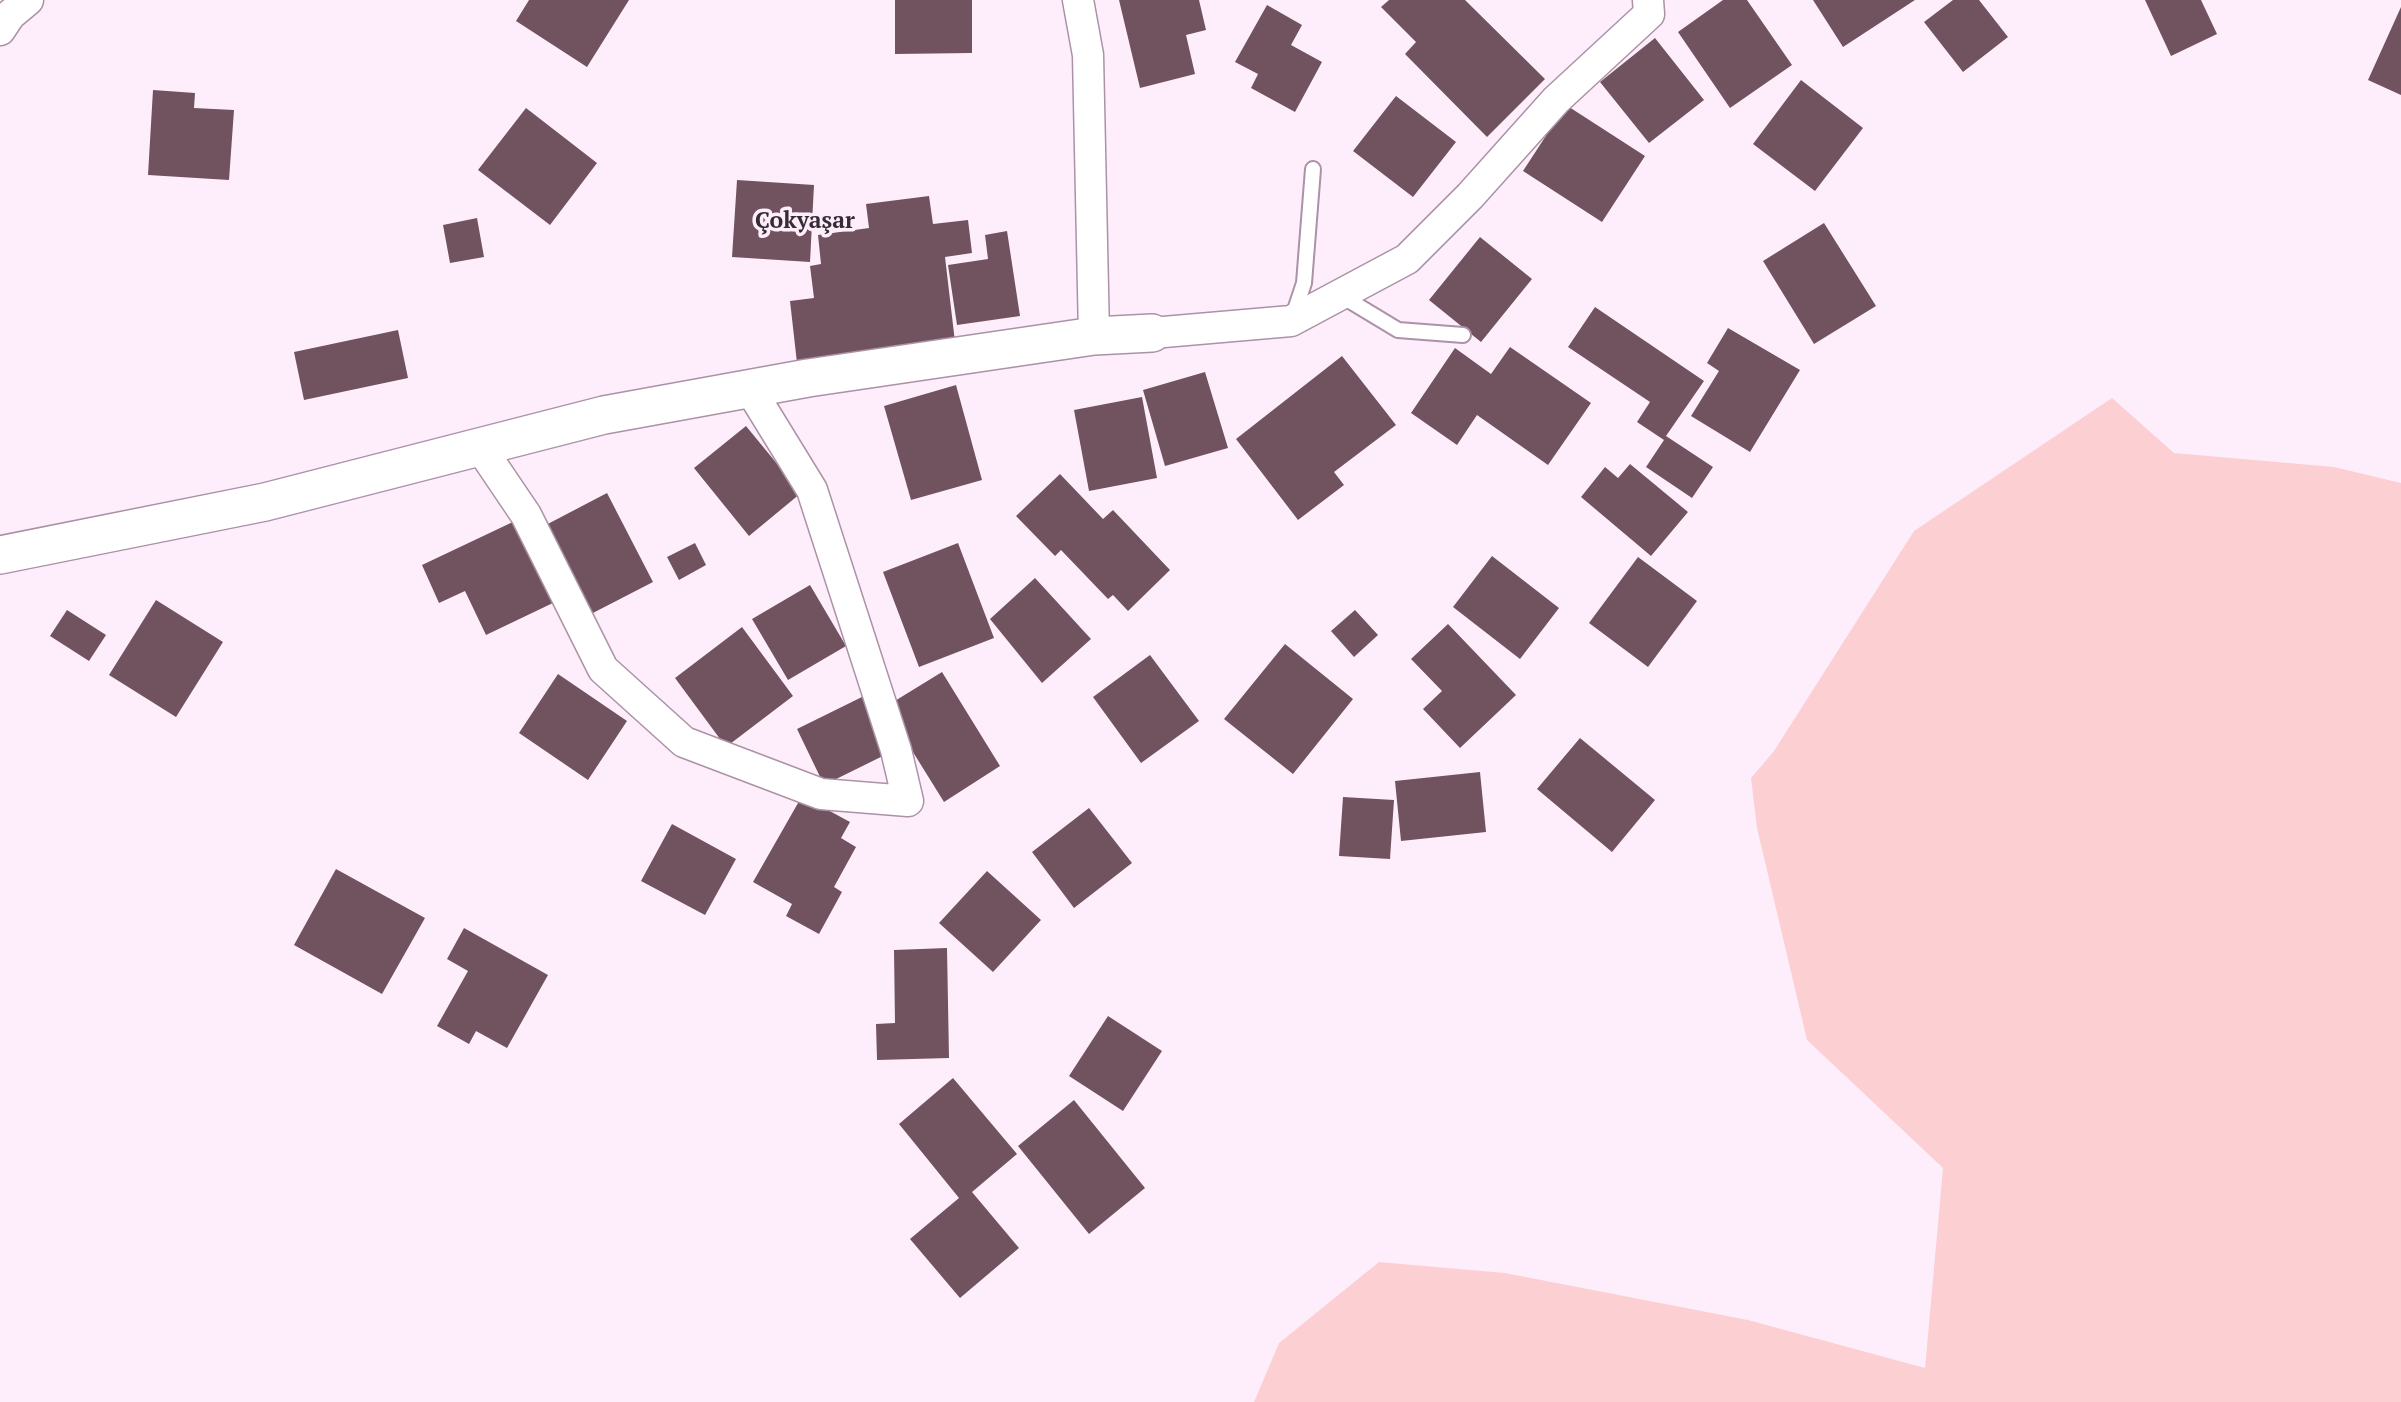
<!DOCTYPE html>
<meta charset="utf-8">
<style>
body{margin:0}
canvas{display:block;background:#feeefc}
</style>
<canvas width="2401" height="1402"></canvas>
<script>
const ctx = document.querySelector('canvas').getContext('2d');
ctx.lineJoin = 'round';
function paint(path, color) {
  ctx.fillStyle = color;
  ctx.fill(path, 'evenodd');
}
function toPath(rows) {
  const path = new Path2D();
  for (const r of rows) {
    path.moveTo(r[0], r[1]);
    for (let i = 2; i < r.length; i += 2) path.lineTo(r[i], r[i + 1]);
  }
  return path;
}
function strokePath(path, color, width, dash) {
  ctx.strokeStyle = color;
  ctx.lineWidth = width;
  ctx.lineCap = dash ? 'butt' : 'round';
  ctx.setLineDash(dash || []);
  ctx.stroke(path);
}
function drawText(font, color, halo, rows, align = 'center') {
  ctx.font = font + ' "PT Serif",serif';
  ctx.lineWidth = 7;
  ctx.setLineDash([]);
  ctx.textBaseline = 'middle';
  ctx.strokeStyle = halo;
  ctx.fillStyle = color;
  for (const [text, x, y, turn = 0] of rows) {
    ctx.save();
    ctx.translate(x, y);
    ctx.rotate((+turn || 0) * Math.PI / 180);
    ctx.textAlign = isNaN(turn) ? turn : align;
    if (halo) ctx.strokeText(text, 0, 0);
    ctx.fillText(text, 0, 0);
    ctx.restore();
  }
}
paint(toPath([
 [2112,398,2174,453,2334,467,2401,483,2401,1402,1254,1402,1279,1343,1379,1262,1505,1273,1748,1320,1925,1368,1943,1168,1807,1040,1757,828,1751,778,1774,751,1914,531]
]), '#fcd0d3');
paint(toPath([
 [529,0,629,0,587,67,516,21],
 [895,0,972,0,972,53,895,54],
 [1119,0,1199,0,1206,30,1186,35,1195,74,1140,88],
 [1389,0,1465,0,1545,79,1487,137,1405,54,1416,42,1381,7],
 [1723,0,1747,0,1792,65,1730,108,1678,32],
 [1813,0,1915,0,1843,47],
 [1953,0,1979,0,2008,37,1963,72,1924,22],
 [2145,0,2201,0,2217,34,2171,56],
 [1267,5,1302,25,1291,45,1322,62,1295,112,1251,88,1258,74,1235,62],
 [2401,7,2401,95,2368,80],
 [1655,38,1704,100,1649,143,1600,82],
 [1801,80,1863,128,1815,191,1753,144],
 [153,90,195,93,194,108,234,110,229,180,148,175],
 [1396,96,1456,142,1413,197,1353,151],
 [1566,105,1645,156,1602,222,1523,171],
 [526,108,597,163,550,225,478,170],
 [737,180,814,185,810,262,732,257],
 [929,196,933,224,968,220,972,253,945,257,955,342,797,363,790,301,814,298,810,266,821,264,818,235,869,228,866,204],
 [477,218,484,257,450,263,443,225],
 [1824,223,1876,306,1814,344,1763,261],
 [1007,231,1020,316,957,325,948,265,988,259,985,235],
 [1480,237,1532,279,1481,342,1429,300],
 [1595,307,1704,381,1666,436,1713,467,1692,498,1646,467,1664,440,1637,422,1650,402,1568,347],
 [1728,328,1800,370,1750,452,1691,416,1719,371,1707,363],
 [398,330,408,378,304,400,294,352],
 [1510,347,1591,403,1548,465,1477,415,1457,445,1411,413,1455,348,1491,374],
 [1342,356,1396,425,1334,472,1344,485,1298,520,1236,439],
 [1205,372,1228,448,1165,466,1143,390],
 [956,385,982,480,911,500,884,406],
 [1142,397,1157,478,1089,491,1074,410],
 [746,426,801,493,749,536,694,468],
 [1630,464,1688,512,1651,556,1581,497,1605,467,1618,478],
 [1060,474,1103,519,1113,510,1170,570,1128,611,1113,595,1108,599,1061,550,1055,556,1016,516],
 [607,493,653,582,589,615,542,527],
 [517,520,555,602,486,635,465,591,439,603,422,565],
 [695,543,706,565,679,580,667,557],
 [958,543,994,638,919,667,883,572],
 [1492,556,1559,608,1520,659,1453,607],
 [1638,557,1697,601,1648,667,1589,623],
 [1035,578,1091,639,1042,683,990,619],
 [810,585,846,646,788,680,752,619],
 [156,600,223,642,176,717,109,675],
 [67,610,106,635,89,661,50,636],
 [1355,610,1378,635,1354,657,1331,631],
 [1448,624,1516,695,1460,748,1423,709,1442,691,1411,659],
 [742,627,793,696,726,747,675,678],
 [1285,644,1353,699,1293,774,1224,719],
 [1150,655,1199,721,1141,763,1093,697],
 [942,672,1000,766,944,802,885,707],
 [558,674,627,721,588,780,519,733],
 [866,695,893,751,824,785,797,729],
 [1580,738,1655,800,1612,852,1537,789],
 [1480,772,1486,832,1401,841,1395,781],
 [802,796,850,822,841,838,856,847,834,887,842,892,819,934,786,916,792,904,753,882],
 [1343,797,1394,800,1390,859,1339,856],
 [1089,808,1132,863,1074,908,1032,852],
 [672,824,736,859,705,915,641,881],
 [336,869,425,918,382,994,294,945],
 [987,871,1041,920,993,972,939,923],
 [464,928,548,975,507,1048,476,1031,469,1044,437,1026,468,971,447,959],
 [947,948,949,1058,877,1060,876,1024,895,1023,894,950],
 [1108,1016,1162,1051,1123,1111,1069,1076],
 [953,1078,1017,1154,972,1192,1019,1248,960,1298,910,1239,959,1198,899,1124],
 [1074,1100,1145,1188,1089,1234,1018,1146]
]), '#71535f');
const service = toPath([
 [1340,295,1398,330,1463,335],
 [1293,316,1304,283,1313,169]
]);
const minor = toPath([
 [1078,0,1088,55,1094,336],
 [0,30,10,15,28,0],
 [1152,333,1291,321,1407,259,1470,196,1556,100,1649,14,1648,0],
 [480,447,526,515,603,669,684,742,821,794,908,801,896,750,812,490,750,389]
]);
const tertiary = toPath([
 [0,555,265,502,604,415,808,378,1094,336,1152,333]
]);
strokePath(service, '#ab92a7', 18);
strokePath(minor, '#ab92a7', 33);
strokePath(tertiary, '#ab92a7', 40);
strokePath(service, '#fff', 14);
strokePath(minor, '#fff', 30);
strokePath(tertiary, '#fff', 37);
drawText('bold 23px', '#362c34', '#feeefc', [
 ["Çokyaşar",805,221]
]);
</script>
